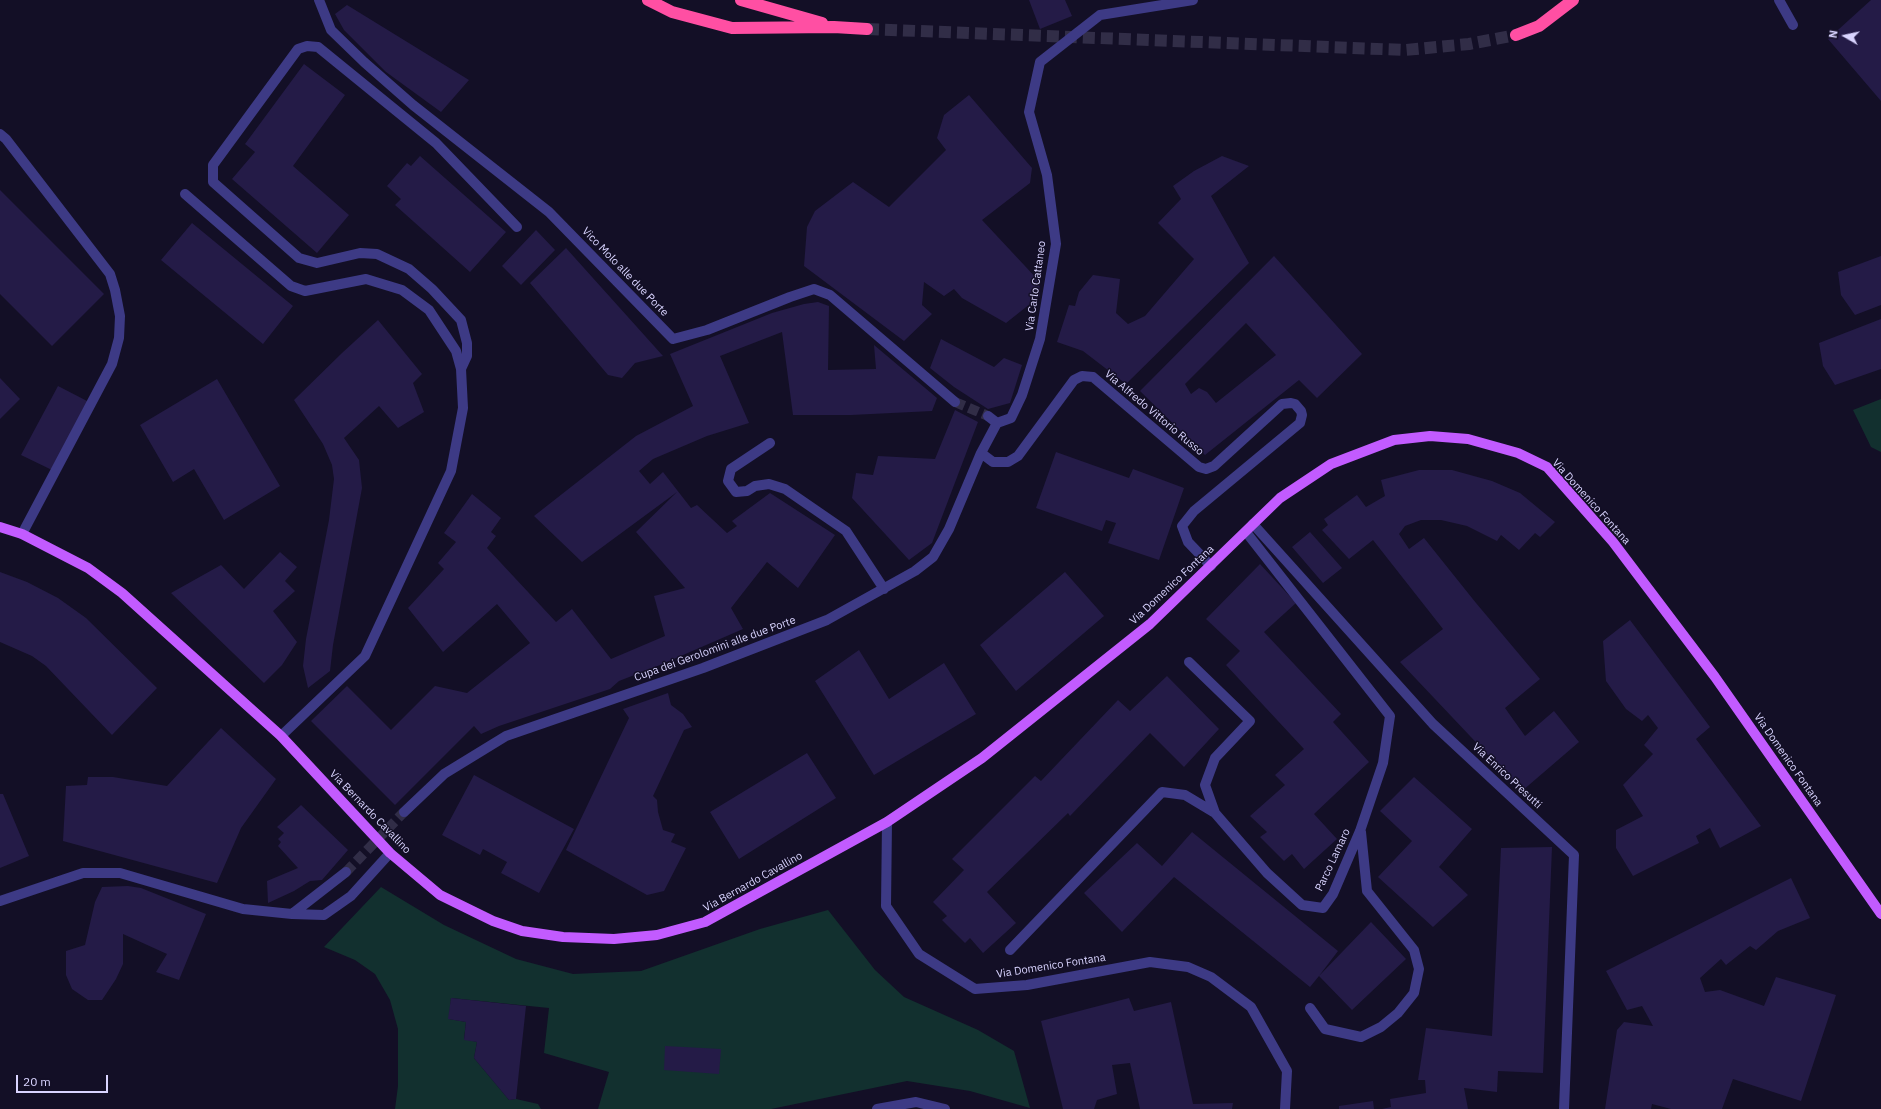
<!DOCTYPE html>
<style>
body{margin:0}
#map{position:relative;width:1881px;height:1109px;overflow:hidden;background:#130f26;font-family:"IBM Plex Sans",sans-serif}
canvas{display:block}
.north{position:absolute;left:1825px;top:16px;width:40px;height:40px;-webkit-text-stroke:3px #130f26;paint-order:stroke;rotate:279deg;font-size:11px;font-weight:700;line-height:16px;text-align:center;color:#d9d4ff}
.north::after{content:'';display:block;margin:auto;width:14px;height:18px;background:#d9d4ff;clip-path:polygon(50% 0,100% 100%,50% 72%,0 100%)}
.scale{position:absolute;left:16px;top:1075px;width:92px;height:18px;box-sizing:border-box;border:2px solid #d9d4ff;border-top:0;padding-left:5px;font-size:12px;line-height:14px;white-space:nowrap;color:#d9d4ff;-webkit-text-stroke:3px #130f26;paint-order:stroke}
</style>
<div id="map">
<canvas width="1881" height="1109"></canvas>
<div class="north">N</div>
<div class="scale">20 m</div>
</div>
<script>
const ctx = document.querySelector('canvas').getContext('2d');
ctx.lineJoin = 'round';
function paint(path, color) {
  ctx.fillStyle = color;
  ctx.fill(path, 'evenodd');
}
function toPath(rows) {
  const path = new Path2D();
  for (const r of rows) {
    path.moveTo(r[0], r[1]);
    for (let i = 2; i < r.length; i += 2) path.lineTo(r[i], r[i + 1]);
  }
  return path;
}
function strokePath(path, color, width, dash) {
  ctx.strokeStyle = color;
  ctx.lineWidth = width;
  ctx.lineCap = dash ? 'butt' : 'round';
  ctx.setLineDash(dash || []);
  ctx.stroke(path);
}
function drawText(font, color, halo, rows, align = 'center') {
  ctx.font = font + ' "IBM Plex Sans",sans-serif';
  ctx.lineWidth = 3;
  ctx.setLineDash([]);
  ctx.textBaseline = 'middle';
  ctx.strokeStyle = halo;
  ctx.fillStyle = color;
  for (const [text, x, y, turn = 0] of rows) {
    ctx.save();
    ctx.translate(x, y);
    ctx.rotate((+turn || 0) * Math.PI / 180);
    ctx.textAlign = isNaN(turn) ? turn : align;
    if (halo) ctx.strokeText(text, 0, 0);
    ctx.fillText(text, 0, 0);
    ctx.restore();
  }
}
paint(toPath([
 [1881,399,1881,452,1871,447,1853,410],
 [381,887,444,925,516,959,573,974,641,971,760,929,828,910,875,970,904,997,978,1030,1014,1051,1030,1108,970,1091,907,1081,771,1109,598,1109,609,1072,544,1053,549,1008,451,998,449,1019,466,1022,464,1039,477,1042,474,1058,509,1100,516,1099,538,1104,541,1109,395,1109,398,1086,398,1029,390,1000,375,974,355,960,324,947]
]), '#12302f');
paint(toPath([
 [1029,0,1065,0,1072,16,1040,29],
 [1871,0,1881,0,1881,101,1828,39],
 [347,5,469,80,441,112,386,72,344,30,335,14],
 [304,64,345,95,293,166,349,215,317,253,232,179,255,152,245,144],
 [969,95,1032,168,1030,183,982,220,1039,281,1040,296,1006,323,962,298,954,289,944,296,924,282,922,305,932,314,904,341,804,266,807,227,815,211,853,182,889,207,946,150,937,138,944,115],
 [420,156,506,232,470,272,395,205,401,199,387,186,407,163,411,166],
 [1222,156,1249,166,1211,196,1249,263,1126,384,1083,351,1057,342,1069,305,1075,306,1079,292,1093,275,1120,279,1116,313,1128,324,1145,316,1194,259,1158,223,1181,199,1173,186,1194,171],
 [0,190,104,294,52,346,0,294],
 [192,223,293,306,263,344,161,260],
 [536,230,555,250,521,285,502,266],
 [566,248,663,356,635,363,622,378,608,375,530,283],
 [1274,256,1362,354,1317,398,1299,380,1205,455,1140,391],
 [1246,323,1276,355,1216,403,1207,392,1199,388,1191,394,1185,384],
 [1881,256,1881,305,1855,315,1841,295,1838,272],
 [818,302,829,306,828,370,876,369,874,345,937,398,932,411,851,415,793,415,782,332,720,356,749,423,707,436,653,459,639,471,650,484,663,472,691,508,697,505,727,533,737,526,732,521,770,493,835,535,798,588,767,562,731,608,743,629,660,665,619,681,610,689,499,726,481,734,474,726,395,805,311,721,347,686,391,730,435,686,467,693,530,643,497,604,443,652,408,608,444,569,438,563,456,542,444,533,472,494,501,518,491,532,496,536,487,548,556,622,572,609,611,659,665,636,654,596,685,588,636,532,677,492,582,562,534,516,636,436,693,406,670,354,772,313,804,304],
 [1881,319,1881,369,1835,385,1823,366,1819,343],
 [378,320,422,374,413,383,424,412,398,428,379,406,344,438,359,460,362,488,333,645,330,671,308,688,303,666,306,639,329,520,334,479,332,465,323,444,294,400,342,353],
 [941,339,994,367,1004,358,1022,365,1010,403,988,409,954,387,930,368],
 [0,378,20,399,0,419],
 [217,379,280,486,224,520,194,469,173,482,140,425],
 [58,386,89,402,52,470,21,455],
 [955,410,978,422,932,543,909,560,852,498,856,473,873,475,878,456,935,459],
 [1056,452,1129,478,1133,469,1184,488,1159,560,1108,543,1116,523,1106,520,1102,531,1036,508],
 [1419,470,1452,470,1492,481,1520,493,1555,522,1540,537,1535,533,1519,550,1501,535,1497,541,1467,526,1441,520,1421,520,1405,526,1399,534,1409,549,1424,538,1476,603,1540,679,1505,708,1525,736,1554,711,1579,742,1522,791,1400,662,1443,629,1373,540,1349,559,1322,530,1328,525,1324,519,1357,495,1366,507,1385,496,1381,480],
 [1310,532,1342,568,1323,583,1292,547],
 [280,552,297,567,285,581,295,591,273,611,297,642,282,665,264,683,171,593,221,565,244,589],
 [1260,564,1296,603,1264,632,1341,714,1333,722,1369,762,1314,814,1337,839,1304,869,1292,854,1284,861,1260,837,1267,832,1250,816,1285,785,1275,775,1304,749,1226,665,1240,651,1206,619],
 [0,572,27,582,58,598,86,618,157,688,112,735,46,666,32,656,0,642],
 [1065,572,1104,616,1016,691,980,645],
 [1630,620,1710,727,1696,739,1761,826,1720,848,1710,828,1696,836,1699,843,1633,876,1616,848,1616,830,1643,816,1623,785,1653,754,1644,745,1658,728,1648,715,1642,721,1626,709,1606,681,1603,641],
 [859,650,889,699,944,663,976,714,874,775,815,681],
 [1167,676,1219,729,1184,767,1150,733,1070,816,1068,813,987,892,1016,923,983,953,970,938,965,943,942,920,947,916,933,902,964,870,952,859,1035,776,1041,781,1118,700,1130,711],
 [668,693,671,705,683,714,692,727,684,730,653,796,657,800,658,812,663,830,675,834,671,842,686,848,664,891,647,895,566,850,629,718,623,709],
 [221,728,276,779,241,828,217,883,63,841,66,786,87,785,88,777,113,777,167,786],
 [807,753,836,798,739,859,710,812],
 [474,775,574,829,539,893,501,873,507,862,483,849,480,855,442,835],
 [1414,777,1472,829,1439,867,1468,895,1433,927,1378,877,1412,841,1380,811],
 [0,794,3,794,29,856,0,868],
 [301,805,348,850,322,880,310,881,294,891,268,903,267,881,298,868,278,846,281,842,278,839,284,833,277,827],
 [1192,832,1338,951,1319,976,1371,922,1406,959,1352,1010,1319,976,1310,987,1174,877,1122,932,1084,893,1137,843,1162,866],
 [1552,847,1543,1073,1498,1071,1497,1092,1464,1088,1468,1109,1382,1109,1391,1107,1390,1099,1426,1093,1425,1080,1418,1080,1426,1028,1492,1036,1501,848],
 [1791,878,1810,918,1778,931,1756,950,1750,946,1726,965,1721,959,1700,978,1705,992,1720,990,1764,1006,1776,977,1836,995,1801,1101,1733,1079,1722,1109,1671,1109,1652,1104,1651,1109,1605,1109,1617,1030,1624,1022,1653,1026,1642,1006,1627,1010,1606,971],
 [128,886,141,888,206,914,179,980,156,972,167,954,123,934,123,964,116,979,102,1000,88,1000,72,989,66,975,66,951,85,945,95,902,102,887],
 [451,998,526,1006,516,1099,509,1100,474,1058,477,1042,464,1040,466,1022,448,1019],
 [1129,998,1134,1011,1171,1002,1193,1104,1233,1103,1232,1109,1140,1109,1130,1063,1112,1065,1117,1094,1097,1100,1094,1109,1063,1109,1041,1021],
 [665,1046,721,1049,719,1074,664,1070],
 [1373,1101,1374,1109,1339,1109,1339,1106]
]), '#241b47');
strokePath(toPath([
 [955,402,988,416],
 [346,872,404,812]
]), '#312d47', 10, [10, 5]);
strokePath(toPath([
 [867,29,1405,50,1469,44,1516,35]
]), '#312d47', 12, [12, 6]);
strokePath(toPath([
 [319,0,331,30,364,62,413,105,549,212,673,339,707,330,790,297,814,289,830,295,955,402],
 [1779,0,1793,25],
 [0,134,6,139,110,274,115,290,120,316,119,338,112,364,22,534],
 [185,194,291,286,305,291,366,279,402,290,429,310,456,351,461,369,463,408,451,471,365,656,281,736],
 [461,369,467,356,467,343,461,320,432,289,409,269,377,254,360,253,317,263,299,258,213,182,213,165,298,49,307,46,318,47,436,143,517,227],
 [988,416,997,423],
 [770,443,731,469,728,481,736,492,747,491,755,486,769,484,785,489,846,531,884,589],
 [981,453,993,462,1008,462,1018,456,1074,380,1082,376,1093,377,1199,467,1206,469,1214,466,1282,404,1291,403,1295,404,1301,411,1302,415,1300,423,1194,511,1182,526,1188,542,1211,566],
 [1253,524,1433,724,1574,855,1564,1109],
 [1189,662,1250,721,1215,758,1205,785,1215,813,1267,873,1302,905,1323,908,1333,894,1360,831,1383,763,1390,716,1246,532],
 [404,812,444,774,506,736,703,668,827,620,915,571,933,557,949,529,981,453,997,423,1011,418,1022,395,1040,339,1056,244,1047,175,1029,112,1040,62,1100,15,1193,0],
 [887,822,886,906,919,954,975,989,1027,985,1150,962,1188,967,1211,977,1251,1007,1287,1071,1285,1109],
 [0,901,83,873,120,873,243,909,292,914,324,915,351,896,390,853],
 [292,914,346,872],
 [1010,950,1162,792,1185,795,1215,813],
 [1310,1008,1325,1029,1361,1037,1381,1027,1398,1013,1414,993,1419,969,1414,950,1367,891,1361,832],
 [877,1109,916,1102,945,1109]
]), '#3d3a85', 10);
strokePath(toPath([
 [0,527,22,534,88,568,122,593,281,736,390,853,440,895,493,921,522,931,563,937,614,939,657,935,705,922,887,822,982,758,1150,624,1280,498,1331,464,1394,440,1430,436,1468,439,1518,453,1547,467,1613,542,1715,677,1881,914]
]), '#c25bff', 10);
strokePath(toPath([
 [648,0,672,12,732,28,834,27,867,29],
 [741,0,822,23],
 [1516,35,1539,26,1573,0]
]), '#ff4fa3', 12);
drawText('11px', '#d9d4ff', '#130f26', [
 ["Vico Molo alle due Porte",625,272,46],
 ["Via Carlo Cattaneo",1036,286,-82],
 ["Via Alfredo Vittorio Russo",1154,413,40],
 ["Via Domenico Fontana",1591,502,48],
 ["Via Domenico Fontana",1172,585,-43],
 ["Cupa dei Gerolomini alle due Porte",715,649,-20],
 ["Via Domenico Fontana",1788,760,55],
 ["Via Enrico Presutti",1507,776,43],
 ["Via Bernardo Cavallino",370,812,46],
 ["Parco Lamaro",1333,860,-65],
 ["Via Bernardo Cavallino",753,882,-29],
 ["Via Domenico Fontana",1051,966,-9]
]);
</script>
